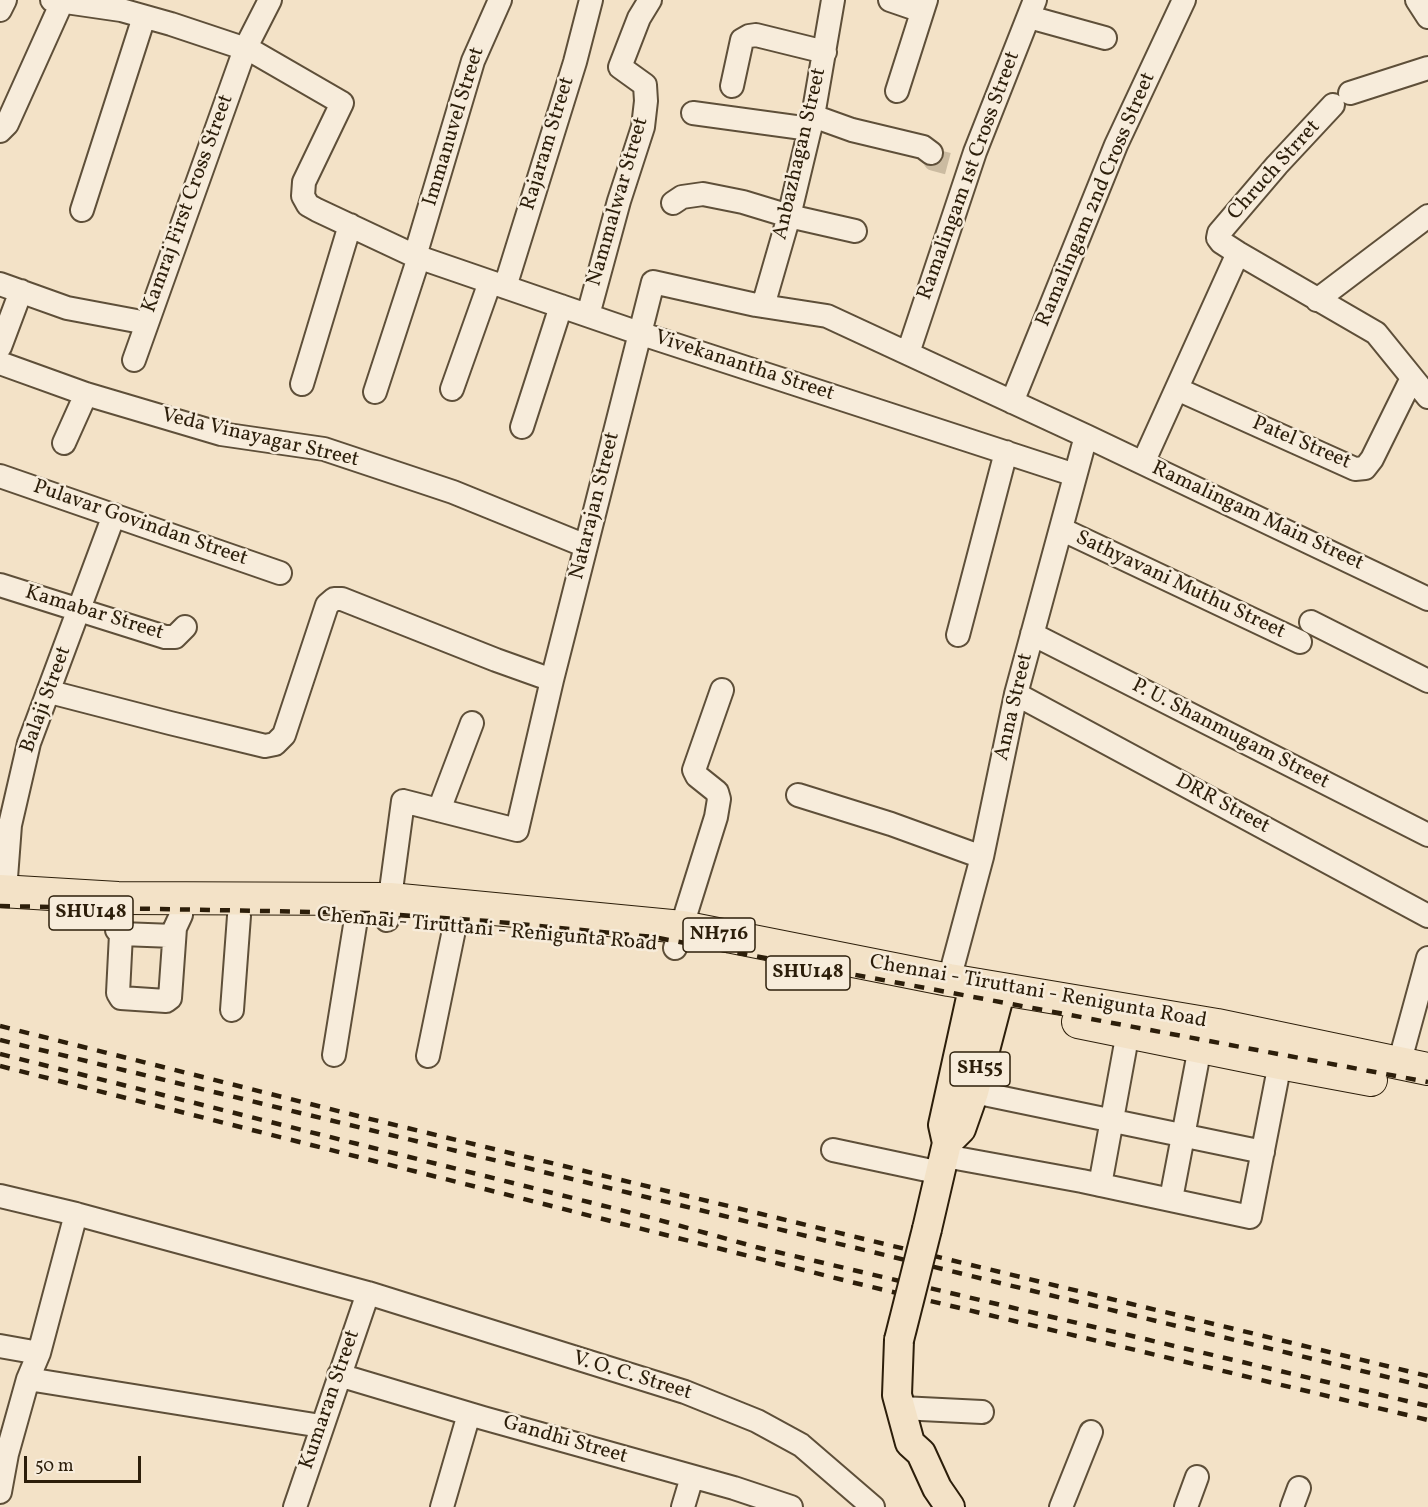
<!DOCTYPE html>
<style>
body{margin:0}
#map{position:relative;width:1428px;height:1507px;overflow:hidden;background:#f3e2c7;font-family:Vollkorn,serif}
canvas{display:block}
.scale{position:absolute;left:24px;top:1456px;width:117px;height:27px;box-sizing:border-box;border:3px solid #2c1e0a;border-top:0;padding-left:8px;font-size:18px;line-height:21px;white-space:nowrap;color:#2c1e0a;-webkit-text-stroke:4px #f7ecdb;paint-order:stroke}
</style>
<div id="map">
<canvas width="1428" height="1507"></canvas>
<div class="scale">50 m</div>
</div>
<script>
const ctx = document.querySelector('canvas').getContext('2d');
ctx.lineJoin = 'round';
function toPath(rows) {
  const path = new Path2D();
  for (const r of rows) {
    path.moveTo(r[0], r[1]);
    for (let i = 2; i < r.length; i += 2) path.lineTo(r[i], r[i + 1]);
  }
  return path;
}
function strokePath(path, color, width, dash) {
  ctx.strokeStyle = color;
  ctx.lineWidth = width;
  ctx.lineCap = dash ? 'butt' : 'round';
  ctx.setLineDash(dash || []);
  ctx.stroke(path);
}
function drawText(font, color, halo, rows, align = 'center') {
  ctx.font = font + ' Vollkorn,serif';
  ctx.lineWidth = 5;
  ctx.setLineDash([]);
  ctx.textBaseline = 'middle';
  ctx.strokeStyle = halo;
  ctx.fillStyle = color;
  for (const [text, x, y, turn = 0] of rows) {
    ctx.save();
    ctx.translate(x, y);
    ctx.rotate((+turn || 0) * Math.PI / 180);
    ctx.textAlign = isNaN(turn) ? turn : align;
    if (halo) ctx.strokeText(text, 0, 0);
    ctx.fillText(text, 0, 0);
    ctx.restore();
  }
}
strokePath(toPath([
 [931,153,934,160,960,167]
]), '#cbbba1', 22, [22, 11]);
const minor = toPath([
 [52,0,121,10,171,24,252,51,342,103,304,182,303,196,308,205,317,210,415,256,639,333,1075,475],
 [890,0,922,11],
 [1417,0,1428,17],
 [0,10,5,0],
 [1029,17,1105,38],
 [732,86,742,40,749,36,756,35,825,52],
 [897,91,926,0],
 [1350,93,1428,68],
 [1333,105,1277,165,1219,233,1218,238,1221,242,1238,253,1376,333,1428,397],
 [693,113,810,129],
 [813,116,852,130,923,147,931,153],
 [0,131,7,124,62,2],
 [673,203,682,197,703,194,743,202,789,216,855,231],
 [82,210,144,17],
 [415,256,473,61,500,0],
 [0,284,67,308,147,323],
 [505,287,575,62,591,0],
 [1317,300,1428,216],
 [763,306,789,216,813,116,833,0],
 [588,315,619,201,643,127,646,101,645,85,620,67,639,18,650,0],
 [0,347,21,291],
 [908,353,975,152,1035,0],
 [134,360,245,49,270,0],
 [0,363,86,394,221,434,324,449,453,492,586,546],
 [302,384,350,225],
 [452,389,490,282],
 [1177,389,1355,469,1365,468,1372,459,1412,378],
 [375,392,419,257],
 [1012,402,1116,145,1184,0],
 [522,427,561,306],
 [64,443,86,394],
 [1143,463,1238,253],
 [0,476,280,573],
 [1061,529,1300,642],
 [0,585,165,637,175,637,185,627],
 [1311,622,1428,681],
 [1032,634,1428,835],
 [958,635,1006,452],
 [50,692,170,723,265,746,275,744,284,735,327,605,334,599,342,599,496,660,552,680],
 [1016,694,1428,916],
 [798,795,891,824,982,857],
 [439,810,472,723],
 [5,891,10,825,29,743,114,515],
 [118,898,117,930,121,934,174,936],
 [387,920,403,801,517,830,552,680,653,282,756,305,827,316,1086,436,1428,599],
 [121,934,118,993,121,998,166,1001,170,998,175,928,181,915],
 [675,948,716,817,719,799,717,792,697,776,694,770,722,690],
 [949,980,982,857,1016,694,1086,436],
 [232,1010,239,916],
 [334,1055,356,919],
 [428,1056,455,925],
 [1399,1064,1428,958],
 [974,1092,1263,1152],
 [833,1150,941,1173],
 [945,1156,1082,1181,1250,1217,1280,1063],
 [1100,1185,1128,1032],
 [0,1196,76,1214,368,1293,685,1392,757,1421,801,1445,873,1507],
 [1171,1199,1200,1047],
 [0,1346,39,1353],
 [339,1375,483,1418,734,1488,791,1507],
 [28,1379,321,1426],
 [901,1408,982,1412],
 [0,1492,7,1454,28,1379,39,1353,76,1214],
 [295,1507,368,1293],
 [442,1507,469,1414],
 [683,1507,692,1477],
 [1061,1507,1091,1432],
 [1186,1507,1197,1477],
 [1292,1507,1299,1488]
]);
const major = toPath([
 [947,1143,961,1129,974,1092,1001,989],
 [927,1229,947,1143,943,1125,974,984],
 [899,1340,897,1395,910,1443,921,1453,937,1488,950,1507]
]);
const highway = toPath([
 [0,891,118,898,390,899,682,927,949,980,1217,1025,1428,1069],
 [1078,1022,1280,1063,1371,1080]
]);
strokePath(minor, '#5e4f39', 26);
strokePath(major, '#2c1e0a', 32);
strokePath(highway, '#2c1e0a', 34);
strokePath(minor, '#f7ecdb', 22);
strokePath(major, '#f3e2c7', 28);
strokePath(highway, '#f3e2c7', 32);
strokePath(toPath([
 [0,906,369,913,488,921,653,937,1428,1082],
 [0,1026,358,1116,1428,1376],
 [0,1040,1428,1387],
 [0,1054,652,1218,756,1247,1428,1406],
 [0,1066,851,1282,1428,1420]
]), '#2c1e0a', 4.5, [10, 10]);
const majorBridge = toPath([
 [899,1340,927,1229]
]);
strokePath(majorBridge, '#2c1e0a', 32, []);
strokePath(majorBridge, '#f3e2c7', 28);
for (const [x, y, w] of [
 [91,913,84],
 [719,935,72],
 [808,973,84],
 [980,1069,60]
]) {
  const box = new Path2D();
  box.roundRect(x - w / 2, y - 17, w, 34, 4.5);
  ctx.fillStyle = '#f7ecdb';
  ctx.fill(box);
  strokePath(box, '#2c1e0a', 1.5);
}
drawText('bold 20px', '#2c1e0a', null, [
 ["SHU148",91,913],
 ["NH716",719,935],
 ["SHU148",808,973],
 ["SH55",980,1069]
]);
drawText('21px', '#2c1e0a', '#f7ecdb', [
 ["Immanuvel Street",455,127,-73],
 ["Rajaram Street",549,144,-73],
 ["Anbazhagan Street",801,154,-77],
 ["Chruch Strret",1275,171,-48],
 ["Ramalingam 1st Cross Street",970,176,-70],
 ["Ramalingam 2nd Cross Street",1097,200,-67],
 ["Nammalwar Street",619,202,-74],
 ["Kamraj First Cross Street",189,204,-70],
 ["Vivekanantha Street",744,367,18],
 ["Veda Vinayagar Street",260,439,13],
 ["Patel Street",1301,444,23],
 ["Natarajan Street",596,506,-76],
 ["Ramalingam Main Street",1257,517,25],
 ["Pulavar Govindan Street",140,524,19],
 ["Sathyavani Muthu Street",1180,586,25],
 ["Kamabar Street",94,614,17],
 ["Balaji Street",47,700,-70],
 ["Anna Street",1015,707,-77],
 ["P. U. Shanmugam Street",1230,735,27],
 ["DRR Street",1222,805,28],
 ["Chennai - Tiruttani - Renigunta Road",487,931,5],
 ["Chennai - Tiruttani - Renigunta Road",1038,993,10],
 ["V. O. C. Street",632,1377,17],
 ["Kumaran Street",331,1400,-71],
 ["Gandhi Street",565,1441,16]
]);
</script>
